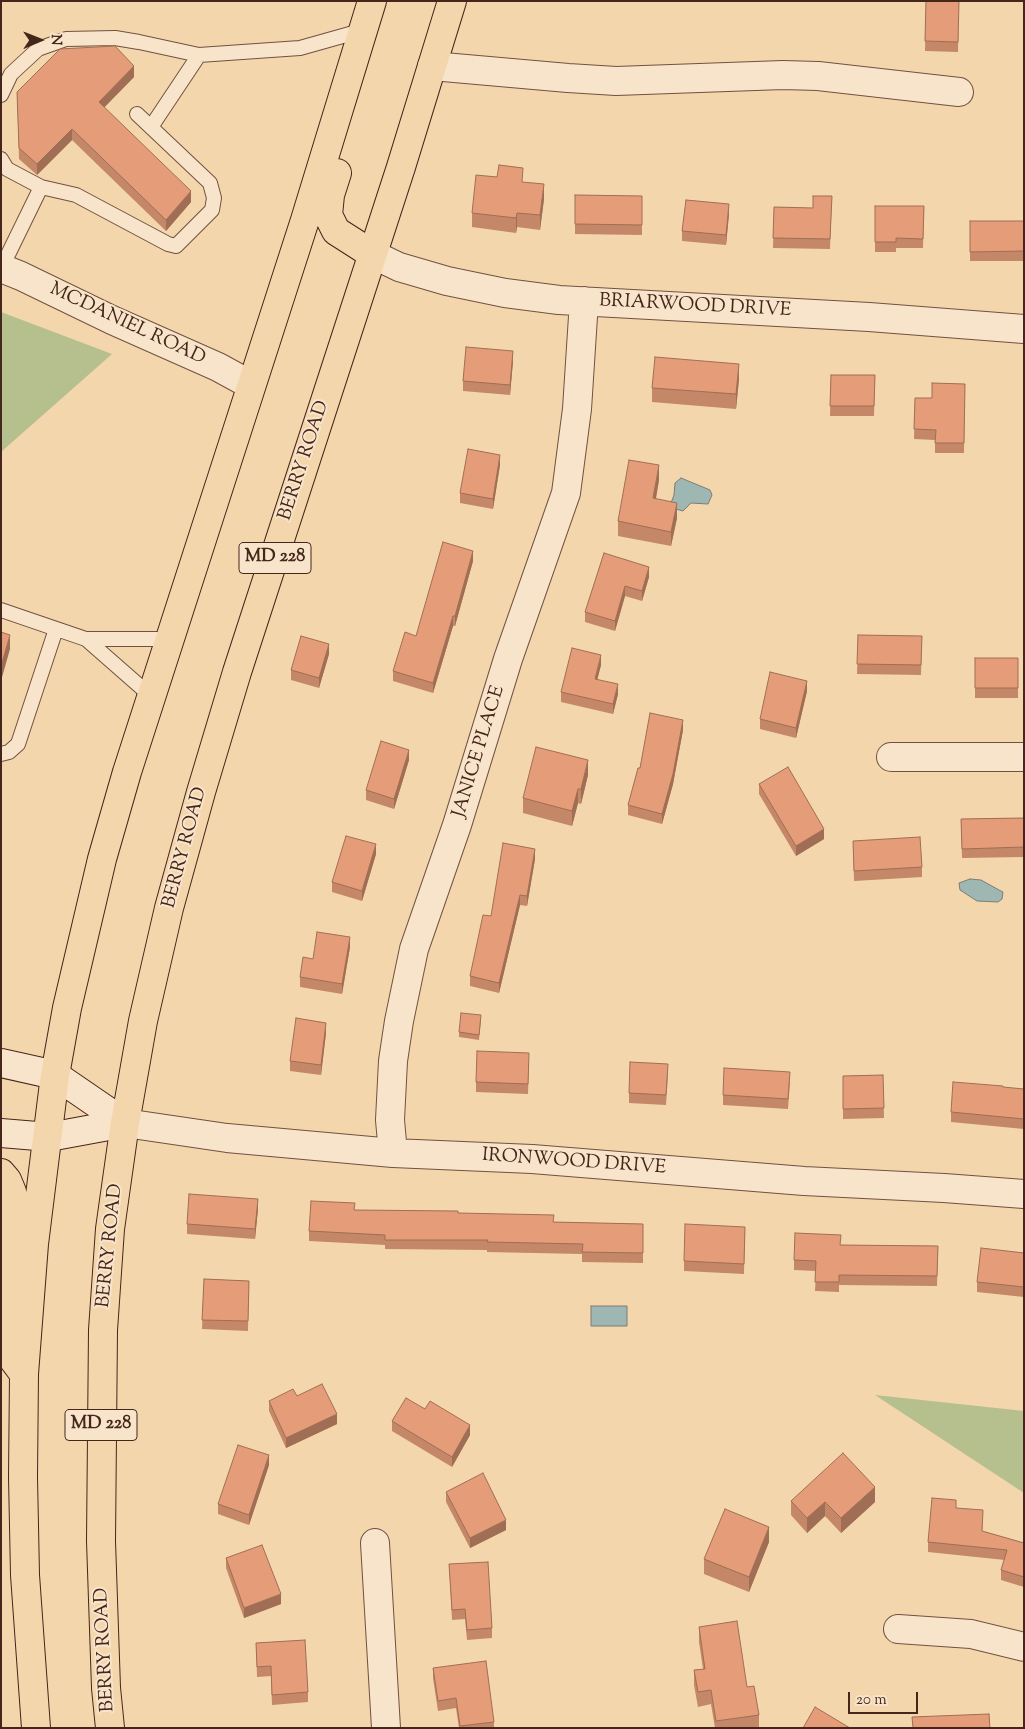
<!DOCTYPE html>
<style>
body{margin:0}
#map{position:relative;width:1025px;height:1729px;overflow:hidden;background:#f4d6ad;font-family:"Sorts Mill Goudy",serif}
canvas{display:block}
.frame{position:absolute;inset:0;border:2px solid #44261b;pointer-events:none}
.north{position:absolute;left:15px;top:15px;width:50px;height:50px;-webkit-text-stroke:4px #f8e4ca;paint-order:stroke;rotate:89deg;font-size:14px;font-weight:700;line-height:20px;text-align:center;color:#44261b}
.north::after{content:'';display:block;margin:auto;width:18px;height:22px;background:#44261b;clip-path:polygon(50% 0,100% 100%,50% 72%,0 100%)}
.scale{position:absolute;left:848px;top:1692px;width:70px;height:22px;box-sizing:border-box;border:2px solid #44261b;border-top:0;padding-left:6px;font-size:15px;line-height:18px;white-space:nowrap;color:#44261b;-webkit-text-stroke:4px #f8e4ca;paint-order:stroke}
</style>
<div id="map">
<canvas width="1025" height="1729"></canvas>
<div class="frame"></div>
<div class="north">N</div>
<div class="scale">20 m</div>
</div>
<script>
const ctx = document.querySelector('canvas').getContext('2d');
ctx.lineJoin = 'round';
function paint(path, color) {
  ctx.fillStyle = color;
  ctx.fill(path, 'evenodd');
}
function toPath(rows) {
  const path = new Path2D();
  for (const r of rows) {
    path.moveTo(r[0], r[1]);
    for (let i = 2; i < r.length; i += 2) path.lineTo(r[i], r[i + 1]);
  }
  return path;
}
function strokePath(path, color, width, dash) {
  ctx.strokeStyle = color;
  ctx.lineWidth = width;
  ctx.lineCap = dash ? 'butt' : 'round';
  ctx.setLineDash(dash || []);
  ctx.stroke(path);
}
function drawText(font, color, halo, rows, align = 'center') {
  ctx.font = font + ' "Sorts Mill Goudy",serif';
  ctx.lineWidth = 4;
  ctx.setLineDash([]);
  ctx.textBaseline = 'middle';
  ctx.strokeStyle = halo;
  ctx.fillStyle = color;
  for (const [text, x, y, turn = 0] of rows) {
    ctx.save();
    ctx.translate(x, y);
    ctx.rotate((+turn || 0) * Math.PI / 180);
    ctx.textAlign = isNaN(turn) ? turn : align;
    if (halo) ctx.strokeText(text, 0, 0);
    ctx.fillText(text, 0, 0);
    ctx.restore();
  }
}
paint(toPath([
 [1,312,112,354,1,452],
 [875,1395,1024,1411,1024,1493]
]), '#b6bf8e');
const water = toPath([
 [681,478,710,490,712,495,708,504,691,503,683,511,676,509,671,503,674,495,675,483,681,478],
 [970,879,981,880,999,890,1003,892,1002,899,998,902,977,901,960,890,959,883,970,879],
 [591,1306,627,1306,627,1326,591,1326,591,1306]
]);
paint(water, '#9eb7b3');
strokePath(water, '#7a7d76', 1);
const service = toPath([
 [1,95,11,74,38,49,66,39,115,38,139,42,199,55],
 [151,127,199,55,300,48,364,30],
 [1,159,7,169,41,187],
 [1,269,41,187,76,195,168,244,176,246,212,210,214,198,210,183,137,114],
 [1,610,86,639],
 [151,696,86,639,169,639],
 [1,754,9,752,18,744,56,629]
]);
const minor = toPath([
 [432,66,568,78,616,81,783,75,818,76,959,92],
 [372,254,399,267,447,281,505,293,559,300,869,317,1024,329],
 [1,268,21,276,112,320,218,367,251,385],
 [891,757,1024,757],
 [125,1123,227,1138,393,1153,532,1159,804,1181,944,1188,1024,1194],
 [393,1153,390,1120,393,1061,399,1021,414,949,457,825,508,659,566,493,577,409,584,301],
 [375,1543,386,1728],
 [898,1629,971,1634,1024,1647]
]);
const secondary = toPath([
 [1,1063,55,1075,125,1123],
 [1,1133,49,1137,125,1123]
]);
const trunk = toPath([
 [337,173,330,195,328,215,336,231,372,254],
 [1,1173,7,1180,12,1192,16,1211,6,1350,24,1374],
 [36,1728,25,1575,23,1477,24,1374,34,1244,55,1075,67,1008,102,859,127,772,305,220,372,1],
 [110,1728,106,1688,101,1541,103,1330,110,1229,125,1123,143,1021,169,908,201,792,237,672,401,167,452,1]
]);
strokePath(service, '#705240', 16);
strokePath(minor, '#705240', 30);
strokePath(secondary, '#44261b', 30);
strokePath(trunk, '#44261b', 30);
strokePath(service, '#f8e4ca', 14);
strokePath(minor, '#f8e4ca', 28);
strokePath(secondary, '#f8e4ca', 28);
strokePath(trunk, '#f4d6ad', 28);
paint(toPath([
 [926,1,959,1,958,52,925,51],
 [134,77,104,107,191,202,166,231,72,140,37,175,19,159,17,92],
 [523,182,544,199,540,230,517,227,516,233,472,227,472,213],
 [575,195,642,196,642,235,575,234],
 [832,196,830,249,773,248,774,207,813,208],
 [875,206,924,206,923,248,896,248,896,252,875,252],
 [729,214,726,245,682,241,682,231],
 [970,221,1024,221,1024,261,970,261],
 [513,361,510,395,463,391,463,381],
 [831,375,875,375,874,416,830,416],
 [739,379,736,409,652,402,652,388],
 [965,384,964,453,935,453,935,440,914,439,915,398,932,398],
 [500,465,493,509,460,503,460,493],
 [659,480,656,499,677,518,671,546,618,536,618,521],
 [604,553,649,577,642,601,625,596,615,631,585,622,585,612],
 [473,561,455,626,453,626,433,693,393,681,393,671,416,636],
 [858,635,922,636,921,675,857,674],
 [329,654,319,688,291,680,291,670],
 [975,658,1018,658,1018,698,975,698],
 [601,665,597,679,618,694,613,714,561,702,561,692],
 [807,691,796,738,760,729,760,719],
 [683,730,673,784,662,824,628,815,628,805,640,768],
 [409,760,394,809,366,800,366,790],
 [588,775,581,804,578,803,572,826,523,813,523,798],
 [759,784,824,839,796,856,759,794],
 [1024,818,1024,857,962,858,961,819],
 [853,841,922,867,922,877,854,881],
 [376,854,362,901,332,892,332,882],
 [535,859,527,906,520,905,499,993,470,986,470,976,491,916],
 [350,947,342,994,300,987,300,977,313,959],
 [481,1020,479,1040,459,1037,459,1032],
 [326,1033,321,1075,290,1071,290,1061],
 [529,1063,528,1094,476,1092,476,1082],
 [668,1074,666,1105,629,1103,629,1093],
 [883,1075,884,1118,843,1119,843,1076],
 [790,1082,788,1109,723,1105,723,1095],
 [1024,1089,1024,1129,951,1122,951,1112],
 [258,1209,255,1239,187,1234,187,1224],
 [355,1210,458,1213,554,1222,643,1224,643,1263,582,1262,582,1254,487,1252,487,1250,385,1249,385,1245,309,1241,309,1231],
 [745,1227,744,1274,684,1271,684,1261],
 [841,1245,938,1246,937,1286,839,1285,839,1292,815,1291,816,1271,794,1270,794,1260],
 [1024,1253,1024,1297,977,1292,977,1282],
 [204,1279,249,1281,248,1331,202,1329],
 [297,1396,337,1424,286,1448,269,1411,269,1401],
 [425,1409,470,1435,452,1467,392,1431,392,1421],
 [269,1465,249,1525,218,1514,218,1504],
 [446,1492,506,1530,470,1548,446,1502],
 [791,1501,875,1502,841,1533,825,1516,807,1533,791,1515],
 [956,1508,983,1520,982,1531,1024,1543,1024,1587,1001,1580,1001,1570,1005,1560,928,1552,928,1542],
 [769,1542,749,1592,704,1574,704,1559],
 [226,1558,281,1604,244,1618,226,1568],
 [449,1564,492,1628,492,1638,467,1640,465,1619,452,1620],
 [699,1627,747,1687,759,1715,759,1728,715,1728,711,1704,698,1707,694,1685,694,1670,703,1669,699,1642],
 [256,1643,308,1692,308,1702,272,1705,271,1676,257,1677],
 [433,1668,494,1722,494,1728,459,1728,456,1708,438,1711,433,1678]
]), '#c48767');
paint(toPath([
 [134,66,134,77,99,113,99,102],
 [72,129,72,140,37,175,37,164],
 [544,184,544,199,540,230,540,215],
 [191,191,191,202,166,231,166,220],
 [729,204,729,214,726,245,726,235],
 [517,213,517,227,516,233,516,218],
 [513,351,513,361,510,395,510,385],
 [739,364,739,379,736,409,736,394],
 [500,455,500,465,493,509,493,499],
 [659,465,659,480,653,513,653,498],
 [677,503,677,518,671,546,671,532],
 [473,551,473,561,455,626,455,616],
 [649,567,649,577,642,601,642,591],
 [625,586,625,596,615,631,615,621],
 [453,616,453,626,433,693,433,683],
 [10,635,10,649,1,681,1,666],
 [329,644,329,654,319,688,319,678],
 [601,655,601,665,595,689,595,679],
 [807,681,807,691,796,738,796,728],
 [618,684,618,694,613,714,613,704],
 [683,720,683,730,673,784,662,824,662,814],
 [409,750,409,760,394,809,394,799],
 [588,760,588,775,581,804,581,789],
 [578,789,578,803,572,826,572,811],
 [824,829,824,839,796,856,796,846],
 [376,844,376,854,362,901,362,891],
 [535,849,535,859,527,906,527,896],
 [520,895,520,905,499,993,499,983],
 [350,937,350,947,342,994,342,984],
 [326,1023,326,1033,321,1075,321,1065],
 [258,1199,258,1209,255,1239,255,1229],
 [337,1414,337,1424,286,1448,286,1438],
 [470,1425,470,1435,452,1467,452,1457],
 [269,1455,269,1465,249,1525,249,1515],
 [875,1487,875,1502,841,1533,841,1518],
 [825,1502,825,1516,807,1533,807,1518],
 [506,1520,506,1530,470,1548,470,1538],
 [769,1527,769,1542,749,1592,749,1577],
 [281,1594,281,1604,244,1618,244,1608]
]), '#a06e54');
const building = toPath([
 [926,1,959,1,958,42,925,41,926,1],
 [115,46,134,66,99,102,191,191,166,220,72,129,37,164,19,148,17,92,60,49,115,46],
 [499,165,523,168,522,182,544,184,540,215,517,213,516,218,472,213,476,175,497,177,499,165],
 [575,195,642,196,642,225,575,224,575,195],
 [813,196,832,196,830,239,773,238,774,207,813,208,813,196],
 [686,200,729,204,726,235,682,231,686,200],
 [875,206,924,206,923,239,896,238,896,242,875,242,875,206],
 [970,221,1024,221,1024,251,970,252,970,221],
 [466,347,513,351,510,385,463,381,466,347],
 [655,357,739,364,736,394,652,388,655,357],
 [831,375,875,375,874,406,830,406,831,375],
 [932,383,965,384,964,443,935,443,936,430,914,429,915,398,932,398,932,383],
 [468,449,500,455,493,499,460,493,468,449],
 [629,460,659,465,653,498,677,503,671,532,618,521,629,460],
 [443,542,473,551,455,616,453,616,433,683,393,671,405,632,416,636,443,542],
 [604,553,649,567,642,591,625,586,615,621,585,612,604,553],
 [1,632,10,635,1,666,1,632],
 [858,635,922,636,921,665,857,664,858,635],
 [301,636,329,644,319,678,291,670,301,636],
 [572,648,601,655,595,679,618,684,613,704,561,692,572,648],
 [975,658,1018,658,1018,688,975,688,975,658],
 [770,672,807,681,796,728,760,719,770,672],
 [650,713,683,720,673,774,662,814,628,805,638,768,640,768,650,713],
 [381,741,409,750,394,799,366,790,381,741],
 [536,747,588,760,581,789,578,789,572,811,523,798,536,747],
 [788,767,824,829,796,846,759,784,788,767],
 [1024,818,1024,847,962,849,961,819,1024,818],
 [346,836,376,844,362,891,332,882,346,836],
 [920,837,922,867,854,871,853,841,920,837],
 [503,843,535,849,527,896,520,895,499,983,470,976,483,915,491,916,503,843],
 [317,932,350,937,342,984,300,977,303,957,313,959,317,932],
 [461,1013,481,1015,479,1035,459,1032,461,1013],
 [296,1018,326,1023,321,1065,290,1061,296,1018],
 [477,1051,529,1053,528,1084,476,1082,477,1051],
 [630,1062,668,1064,666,1095,629,1093,630,1062],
 [724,1068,790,1072,788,1099,723,1095,724,1068],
 [883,1075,884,1108,843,1109,843,1076,883,1075],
 [953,1082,1003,1086,1003,1087,1024,1089,1024,1119,951,1112,953,1082],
 [189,1194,258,1199,255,1229,187,1224,189,1194],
 [311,1201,355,1203,354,1210,458,1211,458,1213,554,1215,553,1222,643,1224,643,1253,582,1252,583,1244,487,1242,488,1240,385,1240,385,1235,309,1231,311,1201],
 [685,1224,745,1227,744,1264,684,1261,685,1224],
 [795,1233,841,1235,840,1245,938,1246,937,1276,839,1275,839,1282,815,1282,816,1261,794,1260,795,1233],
 [981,1248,1024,1253,1024,1287,977,1282,981,1248],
 [204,1279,249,1281,248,1321,202,1320,204,1279],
 [322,1384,337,1414,286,1438,269,1401,293,1389,297,1396,322,1384],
 [406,1398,425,1409,430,1401,470,1425,452,1457,392,1421,406,1398],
 [238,1445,269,1455,249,1515,218,1504,238,1445],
 [843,1453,875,1487,841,1518,825,1502,807,1518,791,1501,843,1453],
 [483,1473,506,1520,470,1538,446,1492,483,1473],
 [932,1498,956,1500,956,1508,983,1510,982,1531,1024,1543,1024,1577,1001,1570,1007,1550,928,1542,932,1498],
 [725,1509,769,1527,749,1577,704,1559,725,1509],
 [262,1545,281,1594,244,1608,226,1558,262,1545],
 [488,1562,492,1628,467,1630,465,1609,452,1610,449,1564,488,1562],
 [737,1621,747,1687,754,1686,759,1715,716,1721,711,1690,698,1692,694,1670,705,1669,699,1627,737,1621],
 [305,1640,308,1692,272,1695,271,1666,257,1667,256,1643,305,1640],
 [486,1661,494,1722,460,1726,456,1698,438,1701,433,1668,486,1661],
 [815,1707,850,1728,803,1728,815,1707],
 [989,1714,990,1728,913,1728,912,1717,989,1714]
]);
paint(building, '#e49d78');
strokePath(building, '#a06e54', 1);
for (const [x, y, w] of [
 [275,558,72],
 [101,1425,72]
]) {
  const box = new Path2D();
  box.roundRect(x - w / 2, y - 15.5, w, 31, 4);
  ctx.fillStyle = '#f8e4ca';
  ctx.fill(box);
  strokePath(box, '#44261b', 1);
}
drawText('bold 18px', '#44261b', null, [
 ["MD 228",275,558],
 ["MD 228",101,1425]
]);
drawText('19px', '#44261b', '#f8e4ca', [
 ["BRIARWOOD DRIVE",695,307,3],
 ["MCDANIEL ROAD",127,325,25],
 ["BERRY ROAD",305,461,-72],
 ["JANICE PLACE",480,752,-73],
 ["BERRY ROAD",186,848,-75],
 ["IRONWOOD DRIVE",574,1163,4],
 ["BERRY ROAD",111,1246,-84],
 ["BERRY ROAD",106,1650,-93]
]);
</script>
